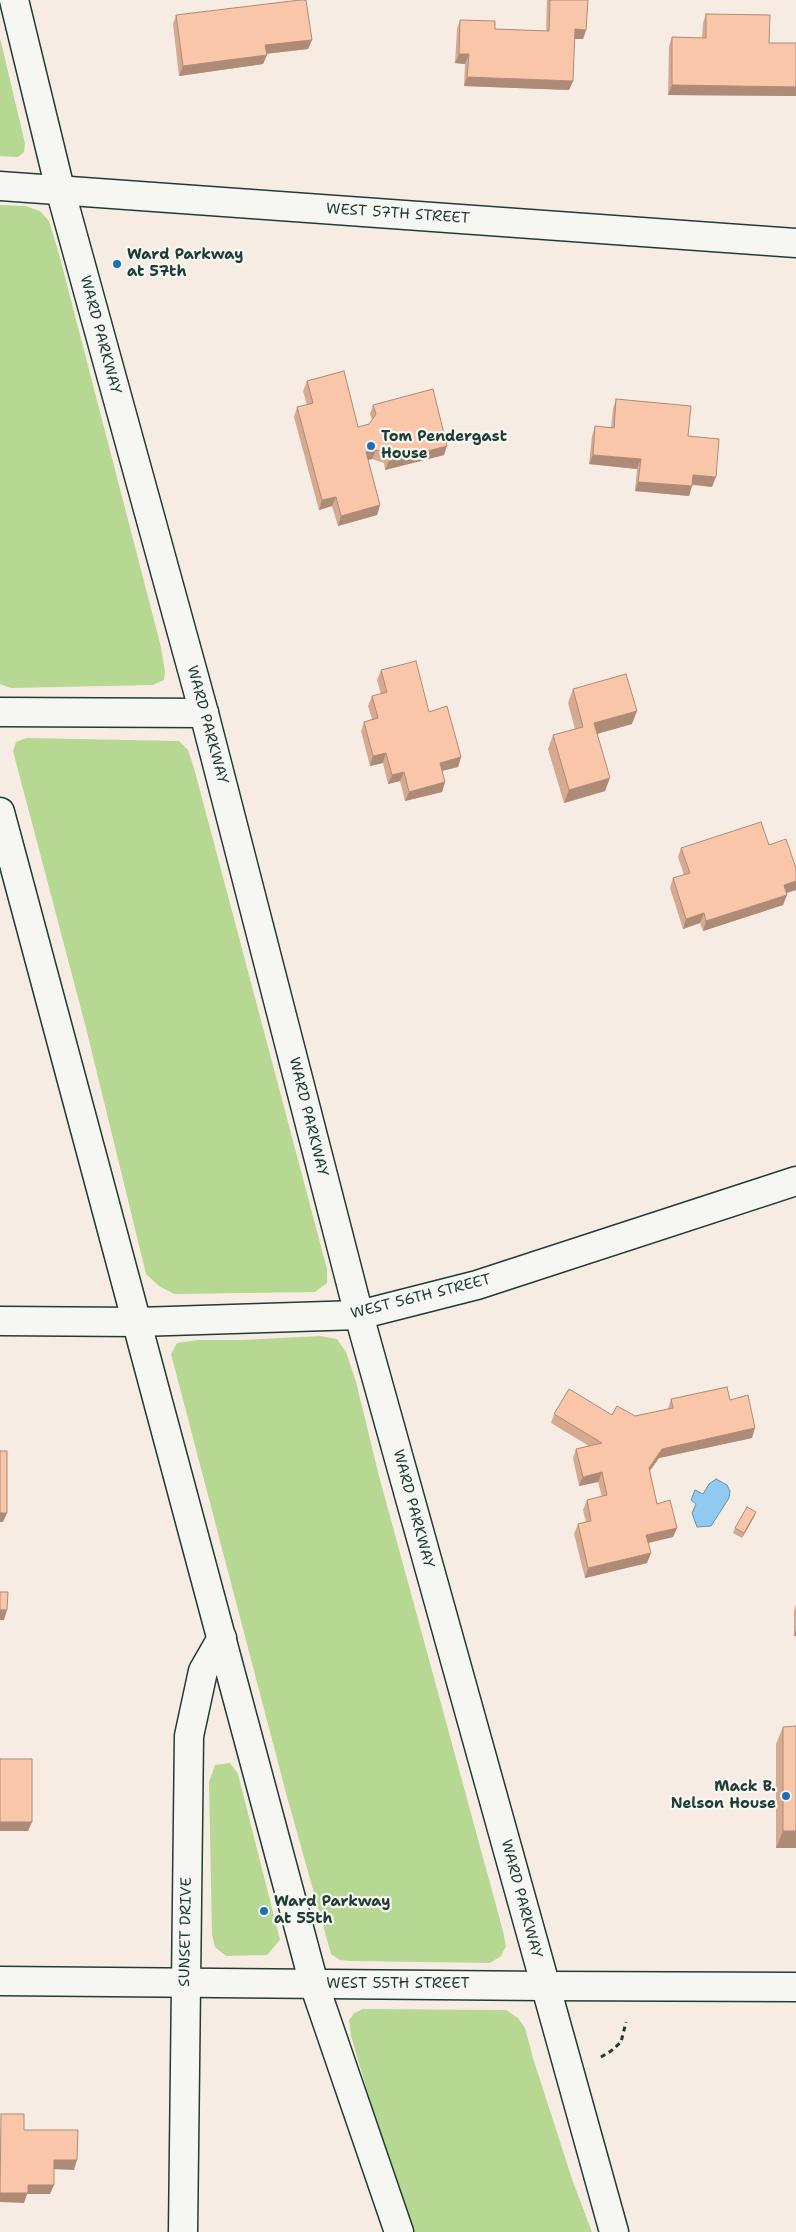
<!DOCTYPE html>
<style>
body{margin:0}
canvas{display:block;background:#f7ece3}
</style>
<canvas width="796" height="2232"></canvas>
<script>
const ctx = document.querySelector('canvas').getContext('2d');
ctx.lineJoin = 'round';
function paint(path, color) {
  ctx.fillStyle = color;
  ctx.fill(path, 'evenodd');
}
function toPath(rows) {
  const path = new Path2D();
  for (const r of rows) {
    path.moveTo(r[0], r[1]);
    for (let i = 2; i < r.length; i += 2) path.lineTo(r[i], r[i + 1]);
  }
  return path;
}
function strokePath(path, color, width, dash) {
  ctx.strokeStyle = color;
  ctx.lineWidth = width;
  ctx.lineCap = dash ? 'butt' : 'round';
  ctx.setLineDash(dash || []);
  ctx.stroke(path);
}
function drawText(font, color, halo, rows, align = 'center') {
  ctx.font = font + ' "Shantell Sans",sans-serif';
  ctx.lineWidth = 4.5;
  ctx.setLineDash([]);
  ctx.textBaseline = 'middle';
  ctx.strokeStyle = halo;
  ctx.fillStyle = color;
  for (const [text, x, y, turn = 0] of rows) {
    ctx.save();
    ctx.translate(x, y);
    ctx.rotate((+turn || 0) * Math.PI / 180);
    ctx.textAlign = isNaN(turn) ? turn : align;
    if (halo) ctx.strokeText(text, 0, 0);
    ctx.fillText(text, 0, 0);
    ctx.restore();
  }
}
paint(toPath([
 [0,38,25,143,24,152,18,157,0,156],
 [0,205,25,206,40,211,49,221,59,254,161,647,165,672,164,680,153,685,11,688,0,684],
 [26,738,179,741,188,750,194,768,327,1269,327,1283,315,1292,174,1294,159,1286,146,1274,86,1028,13,751,16,742],
 [320,1336,337,1339,346,1352,356,1382,379,1476,503,1931,506,1946,501,1956,490,1963,351,1961,340,1960,331,1954,286,1793,171,1354,177,1343,198,1340,242,1340],
 [230,1763,238,1774,280,1940,267,1955,226,1956,215,1947,212,1935,209,1782,215,1765],
 [363,2009,506,2010,518,2018,525,2028,533,2058,573,2182,592,2232,409,2232,351,2036,349,2020,354,2013]
]), '#b6d892');
const water = toPath([
 [716,1479,727,1485,730,1491,729,1498,711,1526,697,1527,692,1513,696,1504,691,1500,695,1490,703,1494,709,1484,716,1479]
]);
paint(water, '#90caf0');
strokePath(water, '#6392a5', 1);
const street = toPath([
 [0,186,796,243],
 [0,712,204,713],
 [0,1321,138,1322,359,1315,477,1285,796,1181],
 [545,1986,796,1987],
 [183,2232,189,1736,203,1671,222,1638]
]);
const secondary = toPath([
 [0,1981,545,1986]
]);
const primary = toPath([
 [14,0,60,189,204,713,359,1315,614,2232],
 [0,812,314,1984,399,2232]
]);
strokePath(street, '#1f3d34', 31);
strokePath(secondary, '#1f3d34', 31);
strokePath(primary, '#1f3d34', 31);
strokePath(toPath([
 [601,2057,611,2051,621,2042,626,2022]
]), '#1f3d34', 3, [5, 4]);
strokePath(street, '#f6f6f2', 28);
strokePath(secondary, '#f6f6f2', 28);
strokePath(primary, '#f6f6f2', 28);
paint(toPath([
 [547,0,588,0,586,30,583,39,574,39,573,81,569,90,464,86,465,64,455,63,457,29,460,20,495,29,546,31],
 [706,14,769,43,796,43,796,96,668,95,669,46,672,37,702,38,703,23],
 [176,15,312,40,308,49,267,54,263,64,179,76,173,24],
 [307,381,358,427,369,424,372,420,370,414,373,405,444,455,385,470,384,463,372,459,368,460,380,505,377,515,338,526,332,506,319,510,294,417,297,407,307,405,303,391],
 [616,399,688,436,712,487,692,485,689,496,635,491,637,469,589,464,592,436,595,426,611,428,613,409],
 [381,670,429,712,461,757,458,767,442,771,445,782,442,792,405,801,400,781,388,784,383,763,370,766,361,731,364,722,372,719,368,706,372,696,381,694,377,680],
 [573,689,632,724,597,734,605,791,564,803,548,749,553,735,575,729,568,703],
 [769,845,796,890,786,893,783,905,703,931,700,923,683,929,670,888,673,878,684,875,678,857,681,848],
 [671,1399,730,1400,752,1438,659,1458,650,1471,657,1504,673,1537,648,1543,647,1563,585,1578,574,1534,578,1524,586,1522,583,1510,587,1500,602,1497,598,1482,579,1486,573,1458,576,1449,589,1446,551,1423,554,1414,635,1416,668,1409],
 [756,1512,754,1517,742,1538,733,1533,735,1528],
 [796,1604,796,1636,794,1636,794,1611],
 [783,1727,796,1727,796,1848,776,1848,776,1744]
]), '#d6aa91');
paint(toPath([
 [575,29,586,30,583,39,571,39],
 [312,40,308,49,262,54,265,45],
 [459,54,469,54,465,64,455,63],
 [267,55,263,64,179,76,183,66],
 [467,77,573,81,569,90,464,86],
 [672,85,796,87,796,96,668,95],
 [447,446,444,455,385,470,389,461],
 [376,450,372,459,362,462,366,452],
 [593,455,641,459,637,469,589,464],
 [693,475,716,477,712,487,690,484],
 [638,482,692,486,689,496,635,491],
 [336,497,332,506,319,510,322,500],
 [380,505,377,515,338,526,341,516],
 [637,711,632,724,589,736,594,723],
 [386,753,383,763,370,766,373,756],
 [461,757,458,767,437,772,440,763],
 [404,772,400,781,388,784,392,775],
 [610,778,605,791,564,803,569,790],
 [445,782,442,792,405,801,409,792],
 [796,881,796,890,780,895,784,885],
 [787,895,783,905,703,931,706,921],
 [704,913,700,923,683,929,686,919],
 [755,1428,752,1438,659,1458,645,1477,649,1468,662,1449],
 [602,1472,598,1482,579,1486,583,1477],
 [756,1512,754,1517,742,1538,744,1533],
 [0,1513,7,1513,3,1522,0,1522],
 [677,1528,673,1537,643,1544,646,1535],
 [651,1553,647,1563,585,1578,588,1568],
 [0,1610,7,1610,4,1620,0,1620],
 [796,1629,796,1636,794,1636],
 [0,1822,32,1822,28,1831,0,1831],
 [783,1831,796,1831,796,1848,776,1848],
 [54,2160,77,2160,74,2170,51,2169],
 [28,2185,54,2185,50,2194,27,2194,24,2203,0,2202,0,2193]
]), '#ae8b76');
const building = toPath([
 [300,0,306,0,312,40,265,45,267,55,183,66,176,15,300,0],
 [550,0,588,0,586,30,575,29,573,81,467,77,469,54,459,54,460,20,495,21,495,29,549,31,550,0],
 [706,14,770,15,769,43,796,43,796,87,672,85,672,37,706,38,706,14],
 [344,371,358,427,369,424,376,414,373,405,433,389,447,446,389,461,387,453,376,450,366,452,380,505,341,516,336,497,322,500,297,407,313,403,307,381,344,371],
 [616,399,691,406,688,436,719,439,716,477,693,475,692,486,638,482,641,459,593,455,595,426,614,428,616,399],
 [416,661,429,712,447,706,461,757,440,763,445,782,409,792,404,772,392,775,386,753,373,756,364,722,378,718,372,696,387,692,381,670,416,661],
 [626,674,637,711,594,723,610,778,569,790,553,735,583,727,573,689,626,674],
 [761,822,769,845,786,839,796,868,796,881,784,885,787,895,706,921,704,913,686,919,673,878,690,873,681,848,761,822],
 [727,1387,730,1400,748,1395,755,1428,662,1449,649,1468,657,1504,670,1500,677,1528,646,1535,651,1553,588,1568,578,1524,591,1521,587,1500,607,1495,602,1472,583,1477,576,1449,602,1443,554,1414,569,1389,612,1415,617,1406,635,1416,673,1408,671,1399,727,1387],
 [0,1451,7,1451,7,1513,0,1513,0,1451],
 [747,1507,756,1512,744,1533,735,1528,747,1507],
 [0,1592,8,1592,7,1610,0,1610,0,1592],
 [796,1726,796,1831,783,1831,783,1727,796,1726],
 [0,1759,32,1759,32,1822,0,1822,0,1759],
 [1,2114,24,2114,24,2130,78,2130,77,2160,54,2160,54,2185,28,2185,28,2193,0,2193,1,2114]
]);
paint(building, '#f9c6a9');
strokePath(building, '#ae8b76', 1);
for (const [x, y, r, color] of [
 [117,264,5,"#1f6fb2"],
 [371,446,5,"#1f6fb2"],
 [786,1796,5,"#1f6fb2"],
 [264,1911,5,"#1f6fb2"]
]) {
  const dot = new Path2D();
  dot.arc(x, y, r, 0, 2 * Math.PI);
  ctx.fillStyle = color;
  ctx.fill(dot);
  strokePath(dot, '#f6f6f2', 2);
}
drawText('15px', '#1f3d34', '#f6f6f2', [
 ["WEST 57TH STREET",398,214,4],
 ["WARD PARKWAY",100,335,75],
 ["WARD PARKWAY",207,725,75],
 ["WARD PARKWAY",308,1117,76],
 ["WEST 56TH STREET",421,1297,-14],
 ["WARD PARKWAY",413,1509,75],
 ["WARD PARKWAY",521,1899,75],
 ["SUNSET DRIVE",186,1932,-89],
 ["WEST 55TH STREET",398,1984]
]);
drawText('bold 15px', '#1f3d34', '#f6f6f2', [
 ["Ward Parkway",127,255],
 ["at 57th",127,272],
 ["Tom Pendergast",381,437],
 ["House",381,454],
 ["Mack B.",776,1787,"right"],
 ["Nelson House",776,1804,"right"],
 ["Ward Parkway",274,1902],
 ["at 55th",274,1919]
], 'left');
</script>
